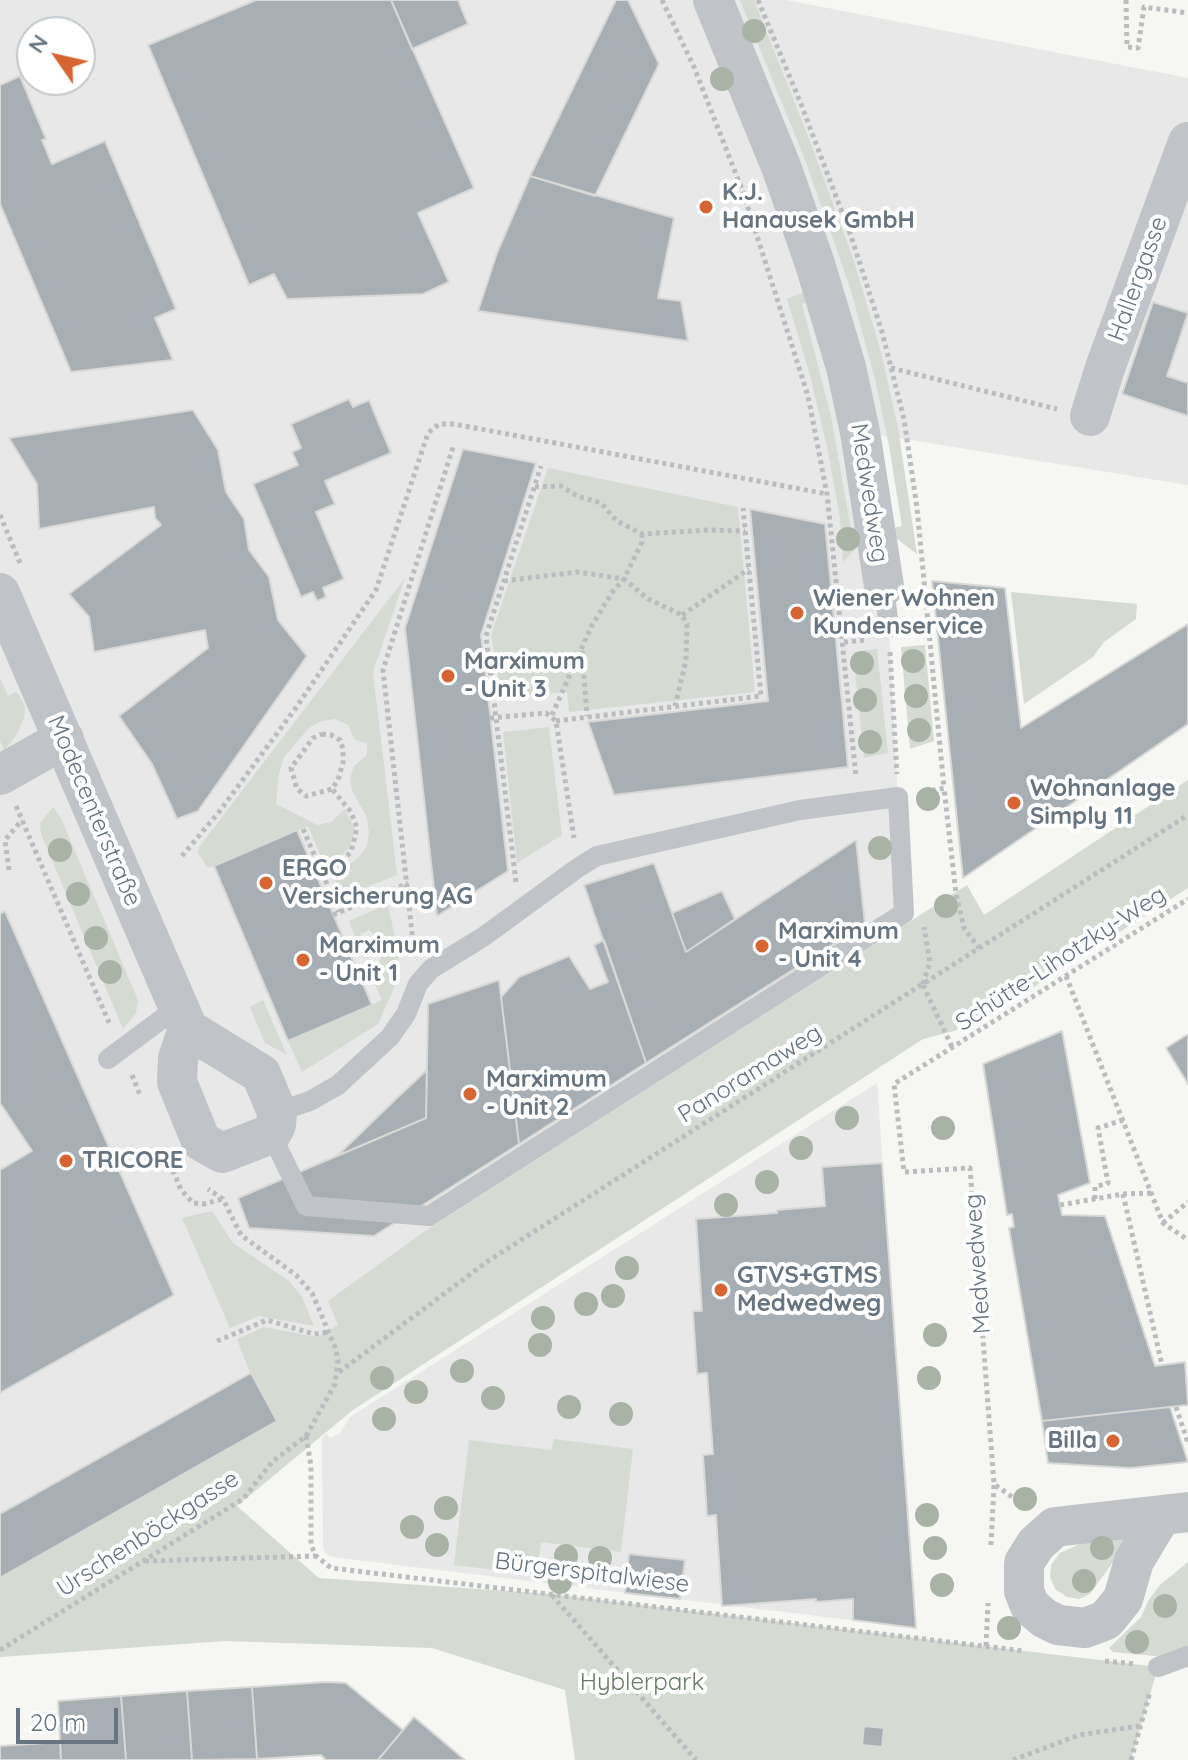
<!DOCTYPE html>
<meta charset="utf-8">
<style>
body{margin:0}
#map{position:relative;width:1188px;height:1760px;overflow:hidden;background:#f6f6f3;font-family:Quicksand,sans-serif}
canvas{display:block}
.north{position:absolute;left:16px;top:16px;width:80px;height:80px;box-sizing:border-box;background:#fff;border:2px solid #c2c8cd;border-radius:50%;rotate:304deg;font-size:22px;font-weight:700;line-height:32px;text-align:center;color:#677582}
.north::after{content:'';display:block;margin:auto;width:28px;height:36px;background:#d76433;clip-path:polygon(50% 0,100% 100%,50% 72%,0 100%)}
.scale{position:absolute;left:16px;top:1708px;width:102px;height:36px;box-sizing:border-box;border:4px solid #677582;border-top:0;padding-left:10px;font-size:24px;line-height:28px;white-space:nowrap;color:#677582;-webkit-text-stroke:6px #fff;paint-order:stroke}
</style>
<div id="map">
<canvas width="1188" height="1760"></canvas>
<div class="north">N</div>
<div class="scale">20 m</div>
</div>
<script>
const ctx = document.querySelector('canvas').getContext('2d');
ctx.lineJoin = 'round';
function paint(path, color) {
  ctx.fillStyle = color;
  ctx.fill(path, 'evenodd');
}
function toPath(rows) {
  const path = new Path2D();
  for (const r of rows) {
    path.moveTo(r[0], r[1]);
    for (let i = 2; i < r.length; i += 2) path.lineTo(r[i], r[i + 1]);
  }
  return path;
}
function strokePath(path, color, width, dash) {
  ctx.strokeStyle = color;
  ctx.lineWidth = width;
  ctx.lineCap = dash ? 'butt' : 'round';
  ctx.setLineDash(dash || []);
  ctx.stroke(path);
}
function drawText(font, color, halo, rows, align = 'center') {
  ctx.font = font + ' Quicksand,sans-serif';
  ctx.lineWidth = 8;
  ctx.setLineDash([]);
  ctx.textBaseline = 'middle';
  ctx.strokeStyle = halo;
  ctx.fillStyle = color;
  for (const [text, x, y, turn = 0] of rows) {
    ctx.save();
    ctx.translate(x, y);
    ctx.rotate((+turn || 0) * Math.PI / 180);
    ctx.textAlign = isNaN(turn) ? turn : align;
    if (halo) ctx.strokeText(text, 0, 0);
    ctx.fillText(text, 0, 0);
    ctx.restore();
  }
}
paint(toPath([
 [0,0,786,0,1188,78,1188,485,861,432,889,628,907,966,0,1586],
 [32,32,80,32,80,80,32,80],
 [877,1083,916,1628,332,1557,325,1553,323,1546,322,1438,327,1433,330,1438,340,1433,350,1417]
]), '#e7e8e7');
paint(toPath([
 [740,0,754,0,810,141,854,261,881,352,898,428,917,554,893,536,893,528,902,526,889,446,875,379,850,287,804,157],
 [806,291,812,301,802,304,831,416,851,530,863,531,863,541,843,562,840,518,828,451,810,375,787,299],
 [548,468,738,507,755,692,569,712,567,692,518,697,517,687,500,688,491,635],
 [405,578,373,672,397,875,346,895,332,877,359,857,367,846,369,833,367,818,352,790,350,778,354,766,367,755,367,743,355,740,348,725,335,719,322,721,310,727,284,757,279,774,276,804,317,825,331,822,345,809,355,830,349,848,326,869,308,826,208,868,198,853,199,847],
 [1011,592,1137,604,1136,619,1104,642,1093,657,1024,704],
 [925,645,934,741,910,749,901,647],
 [877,649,888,753,864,758,853,652],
 [0,678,8,696,16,692,19,695,25,706,24,718,17,734,4,751,0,741],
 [549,727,562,835,517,863,503,732],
 [1188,780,1188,888,973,1026,923,1039,353,1410,237,1506,319,1578,551,1594,1158,1667,1131,1760,575,1760,565,1690,432,1648,225,1641,0,1657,0,1514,250,1373,237,1339,264,1327,317,1337,338,1325,328,1301,425,1231,967,885,984,915],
 [53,807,61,818,138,1000,136,1013,123,1029,41,834,40,823],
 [388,904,399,959,395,961,397,981,378,1024,302,1072,288,1041,382,1000,371,975,382,957,381,940,369,930,361,934,359,947,349,921],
 [263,1000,287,1055,265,1043,250,1007],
 [212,1211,233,1243,289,1281,302,1297,314,1326,259,1316,230,1328,182,1218],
 [554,1439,633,1449,621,1552,541,1542,537,1575,454,1565,469,1440,551,1450],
 [1118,1527,1129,1540,1090,1594,1079,1599,1067,1597,1055,1589,1050,1577,1051,1565,1060,1553],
 [1188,1562,1188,1648,1165,1657,1113,1652,1109,1648,1141,1617,1148,1601,1160,1585]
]), '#d5dbd3');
const building = toPath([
 [256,0,391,0,474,188,418,213,449,282,423,294,287,299,274,274,249,285,148,45,256,0],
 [391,0,458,0,468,24,412,49,391,0],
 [616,0,628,0,659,64,595,196,530,176,616,0],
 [20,76,46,139,42,140,52,164,105,141,176,309,155,318,173,360,71,372,0,204,0,85,20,76],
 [530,176,674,218,658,298,681,301,688,341,478,311,497,253,530,176],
 [1153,302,1188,313,1167,376,1188,383,1188,416,1122,394,1153,302],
 [349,399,353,407,369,400,391,453,325,481,335,504,316,512,344,579,323,588,326,597,317,601,313,592,301,597,253,484,298,465,292,452,301,448,291,424,349,399],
 [193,410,218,450,226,492,244,519,249,550,269,577,278,620,307,656,198,811,177,819,152,764,119,716,208,648,205,630,94,652,89,617,69,594,161,525,155,518,154,507,39,529,37,484,9,438,193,410],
 [463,449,536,463,481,635,508,871,437,916,405,628,463,449],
 [750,509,825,524,848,767,614,795,588,722,768,701,750,509],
 [932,581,1005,588,1021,728,1188,624,1188,724,963,878,932,581],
 [297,830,372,1005,288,1041,214,866,297,830],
 [856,840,865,924,646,1063,584,885,654,863,686,952,856,840],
 [722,891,735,919,686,952,672,913,722,891],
 [5,911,174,1295,0,1393,0,1170,32,1151,0,1103,0,914,5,911],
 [604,940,646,1063,519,1144,501,997,519,977,569,956,590,989,608,982,594,945,604,940],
 [499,980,519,1144,374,1236,249,1228,238,1198,426,1118,428,1004,499,980],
 [1062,1031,1090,1183,1058,1195,1062,1215,1105,1216,1155,1366,1185,1362,1188,1405,1042,1421,1009,1228,1014,1227,1012,1214,1007,1215,983,1064,1062,1031],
 [1188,1034,1188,1084,1166,1048,1188,1034],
 [427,1070,426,1118,337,1156,397,1098,427,1070],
 [882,1163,916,1628,853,1620,853,1599,816,1602,816,1599,722,1606,716,1515,707,1516,703,1455,713,1454,707,1373,697,1374,693,1311,702,1311,696,1219,777,1213,777,1210,825,1206,822,1167,882,1163],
 [251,1373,277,1421,0,1578,0,1514,251,1373],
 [1170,1407,1188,1462,1130,1468,1048,1463,1042,1421,1170,1407],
 [629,1554,685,1560,680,1599,625,1593,629,1554],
 [326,1682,346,1683,403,1730,378,1760,326,1760,321,1755,257,1759,252,1687,326,1682],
 [252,1687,257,1759,192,1760,187,1691,252,1687],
 [187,1691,192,1760,126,1760,121,1696,187,1691],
 [121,1696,126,1760,61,1760,58,1701,121,1696],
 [414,1717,465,1760,378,1760,414,1717],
 [864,1726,884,1728,882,1747,862,1745,864,1726],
 [60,1742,61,1760,0,1760,0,1746,60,1742]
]);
paint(building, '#a7aeb4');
strokePath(building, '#d8d8d6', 2);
strokePath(toPath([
 [662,0,694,67,743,192,808,396,827,494,856,777],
 [758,0,801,104,851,236,882,332,904,419,917,508,944,788],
 [1126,0,1127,47,1138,48,1144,7,1188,13],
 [891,368,1057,409],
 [535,487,561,486,577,496,601,503,617,521,642,534,708,530,745,531],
 [0,515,20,563],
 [504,581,577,572,624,579,648,599,682,615,687,624,686,660,675,706],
 [682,615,749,569],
 [844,642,867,640],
 [582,651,587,716],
 [890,652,897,774],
 [552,715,591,627,613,591,624,579,642,542,642,534],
 [490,718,546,713,556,721,574,838],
 [556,721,761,696,743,508],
 [322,734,331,735,340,740,343,749,343,762,338,780,332,789,306,796,297,789,291,768,313,738,322,734],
 [924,792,944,788,956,894,964,928,979,948],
 [16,806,110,1025],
 [303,829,339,912],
 [182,856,219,812,295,709,376,590,428,433,439,424,454,424,827,494],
 [9,870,5,840,22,820],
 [323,877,351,852,357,828,351,812,332,789],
 [516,882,486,636,541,466],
 [333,915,408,883],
 [414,951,383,670,453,447],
 [1066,976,1163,1223,1188,1240],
 [923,984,930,962,924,927],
 [923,985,953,1049],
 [132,1075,140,1095],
 [170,1163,181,1190,193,1203,204,1204,222,1199],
 [1123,1194,1162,1365],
 [1095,1199,1095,1187,1108,1183,1098,1128,1123,1120],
 [1060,1205,1123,1194,1151,1193],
 [1163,1223,1188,1202],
 [217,1341,267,1320,314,1334,329,1332],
 [339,1372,488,1261,1188,815],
 [1176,1407,1188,1443],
 [306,1436,311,1466,311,1545,316,1556,331,1568,1024,1651],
 [1025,1506,994,1484,970,1168,904,1172,894,1084,1188,899],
 [991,1545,994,1484],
 [145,1561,316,1556],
 [552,1595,696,1760],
 [986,1646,988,1603],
 [0,1650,243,1499,272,1462,306,1436,335,1384,338,1360,335,1347,312,1293,296,1275,241,1235,223,1199,208,1189],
 [1105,1661,1135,1664],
 [1013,1760,1079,1735,1139,1726],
 [1131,1760,1150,1692]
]), '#babcbf', 5, [4, 4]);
strokePath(toPath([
 [884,586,889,628],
 [108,1059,178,1007],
 [271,1134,306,1206,429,1216,904,913,898,797,800,810,597,856,579,867,483,937,431,969,418,984,406,1014,390,1037,338,1085,310,1101,277,1112],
 [1158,1667,1188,1656]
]), '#c0c3c7', 20);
strokePath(toPath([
 [713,0,782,169,815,264,846,367,860,432,884,586],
 [1090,416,1105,368,1188,142],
 [0,593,188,1029,261,1074,277,1112,276,1125,271,1134,222,1153,201,1141,177,1082,178,1058,188,1029],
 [0,775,64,739],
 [1161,1516,1134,1561,1123,1599,1106,1620,1085,1628,1058,1625,1044,1618,1030,1606,1024,1591,1024,1563,1036,1544,1055,1527,1188,1512]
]), '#c0c3c7', 40);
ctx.fillStyle = '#a8b2a5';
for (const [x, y] of [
 [754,31],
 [722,79],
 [848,539],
 [913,661],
 [862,663],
 [916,696],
 [865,700],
 [919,730],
 [870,742],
 [928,799],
 [880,848],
 [60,850],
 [78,894],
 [946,906],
 [96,938],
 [110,972],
 [847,1118],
 [943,1128],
 [801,1148],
 [767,1182],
 [726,1205],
 [627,1268],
 [613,1296],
 [586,1304],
 [543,1318],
 [935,1335],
 [540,1345],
 [462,1371],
 [382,1378],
 [929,1378],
 [416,1392],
 [493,1398],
 [569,1407],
 [621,1414],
 [384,1419],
 [1025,1499],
 [446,1508],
 [927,1515],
 [412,1527],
 [437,1545],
 [935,1548],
 [1102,1548],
 [566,1556],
 [600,1558],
 [1084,1581],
 [560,1582],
 [942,1585],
 [1165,1606],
 [1009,1628],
 [1137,1642]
]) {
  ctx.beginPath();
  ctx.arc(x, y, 12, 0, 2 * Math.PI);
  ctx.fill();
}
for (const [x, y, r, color] of [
 [706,207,8,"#d76433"],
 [797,613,8,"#d76433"],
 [448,676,8,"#d76433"],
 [1014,803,8,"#d76433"],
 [266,883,8,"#d76433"],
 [762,946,8,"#d76433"],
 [303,960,8,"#d76433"],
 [470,1094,8,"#d76433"],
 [66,1161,8,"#d76433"],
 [721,1290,8,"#d76433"],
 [1113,1441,8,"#d76433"]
]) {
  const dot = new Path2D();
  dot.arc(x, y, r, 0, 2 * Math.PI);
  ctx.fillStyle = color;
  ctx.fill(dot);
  strokePath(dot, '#fff', 3);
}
drawText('bold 24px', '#677582', '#fff', [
 ["K.J.",722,193],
 ["Hanausek GmbH",722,221],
 ["Wiener Wohnen",813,599],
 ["Kundenservice",813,627],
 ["Marximum",464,662],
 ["- Unit 3",464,690],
 ["Wohnanlage",1030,789],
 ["Simply 11",1030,817],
 ["ERGO",282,869],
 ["Versicherung AG",282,897],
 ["Marximum",778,932],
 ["- Unit 4",778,960],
 ["Marximum",319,946],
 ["- Unit 1",319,974],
 ["Marximum",486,1080],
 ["- Unit 2",486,1108],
 ["TRICORE",82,1161],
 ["GTVS+GTMS",737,1276],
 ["Medwedweg",737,1304],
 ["Billa",1097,1441,"right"]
], 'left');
drawText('24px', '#677582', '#fff', [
 ["Hallergasse",1138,279,-70],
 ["Medwedweg",869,493,81],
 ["Modecenterstraße",94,811,67],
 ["Schütte-Lihotzky-Weg",1061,959,-33],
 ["Panoramaweg",750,1074,-32],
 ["Medwedweg",978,1264,-94],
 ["Urschenböckgasse",148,1534,-33],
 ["Bürgerspitalwiese",592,1573,7]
]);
drawText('24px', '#697a66', '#fff', [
 ["Hyblerpark",642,1683]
]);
</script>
